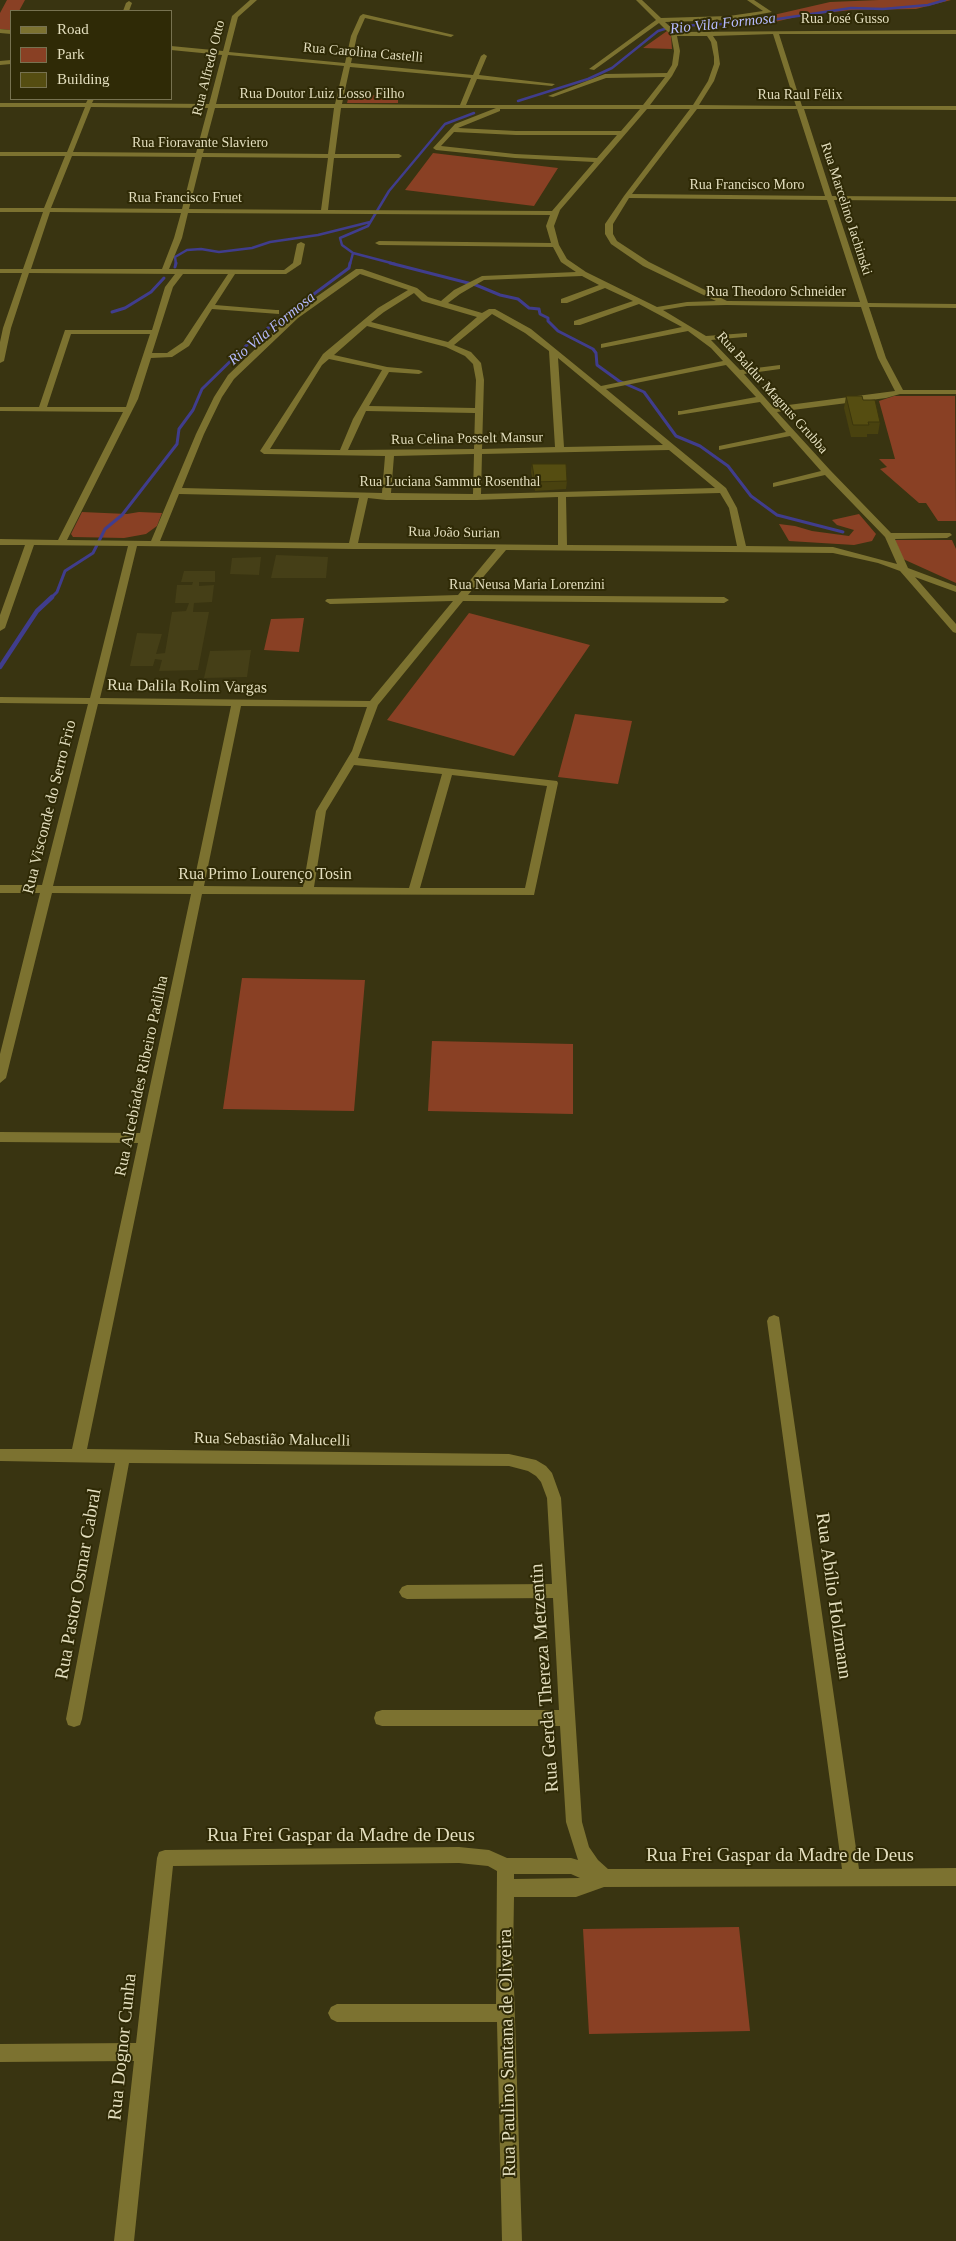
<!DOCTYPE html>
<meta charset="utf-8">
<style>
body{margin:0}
#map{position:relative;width:956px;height:2241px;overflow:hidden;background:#393411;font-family:"Times New Roman",serif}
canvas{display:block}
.legend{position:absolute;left:10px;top:10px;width:162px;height:90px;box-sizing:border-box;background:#2f2a06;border:1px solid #777250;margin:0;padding:6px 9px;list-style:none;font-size:15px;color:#e3debe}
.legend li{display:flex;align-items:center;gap:10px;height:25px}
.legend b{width:25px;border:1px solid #777250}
</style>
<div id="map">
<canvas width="956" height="2241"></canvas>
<ul class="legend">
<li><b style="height:6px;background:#7c7230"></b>Road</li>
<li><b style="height:14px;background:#894024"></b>Park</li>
<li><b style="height:14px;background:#554d11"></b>Building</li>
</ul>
</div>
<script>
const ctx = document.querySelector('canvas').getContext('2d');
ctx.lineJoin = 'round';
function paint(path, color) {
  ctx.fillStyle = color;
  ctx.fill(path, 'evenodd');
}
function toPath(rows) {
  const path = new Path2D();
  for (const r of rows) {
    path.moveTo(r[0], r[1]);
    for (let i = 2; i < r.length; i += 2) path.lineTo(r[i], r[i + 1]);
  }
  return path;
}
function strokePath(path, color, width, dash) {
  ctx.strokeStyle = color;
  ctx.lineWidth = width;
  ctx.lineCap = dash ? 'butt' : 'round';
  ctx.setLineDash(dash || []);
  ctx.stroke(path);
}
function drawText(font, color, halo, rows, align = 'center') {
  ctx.font = font + ' "Times New Roman",serif';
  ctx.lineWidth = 4;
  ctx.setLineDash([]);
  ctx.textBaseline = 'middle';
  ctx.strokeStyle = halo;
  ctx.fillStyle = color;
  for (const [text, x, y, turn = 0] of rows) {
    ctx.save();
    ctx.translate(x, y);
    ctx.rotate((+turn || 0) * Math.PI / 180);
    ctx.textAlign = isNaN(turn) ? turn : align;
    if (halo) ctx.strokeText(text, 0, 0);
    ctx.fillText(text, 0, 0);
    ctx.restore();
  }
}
paint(toPath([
 [276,555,328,557,326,578,271,578],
 [261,557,259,575,230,574,232,558],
 [184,571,215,571,215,582,199,582,199,586,214,585,212,602,194,603,193,612,209,612,198,670,159,671,162,660,155,659,153,666,130,666,137,633,162,634,156,654,165,653,172,612,186,611,189,603,175,603,177,585,192,585,193,582,181,582],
 [251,650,247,677,204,678,210,651]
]), '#453f17');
paint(toPath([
 [7,0,25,0,19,11,11,11,10,30,0,29,0,13],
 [879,0,951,0,916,9,851,10,800,16,758,26,756,19,830,2],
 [667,31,671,36,672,49,643,48],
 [350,91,398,100,398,103,347,103],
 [433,153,558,168,534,206,405,190],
 [894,396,955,396,956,521,938,521,926,503,919,503,880,469,887,467,879,459,895,459,879,401],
 [82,512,127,514,139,512,162,513,157,526,146,534,124,538,73,537,71,534],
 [859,514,876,534,872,541,854,545,789,541,779,524,795,526,812,531,849,536,854,530,837,525,832,520],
 [895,540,952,540,956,549,956,583,903,559],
 [469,613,590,645,514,756,387,720],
 [304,618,299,652,264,650,271,619],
 [575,714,632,721,618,784,558,777],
 [242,978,365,980,354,1111,223,1109],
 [432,1041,573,1044,573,1114,428,1111],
 [739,1927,750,2031,589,2034,583,1929]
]), '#894024');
strokePath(toPath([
 [518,101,588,79,612,68,658,31,674,26,751,23,851,8,883,9,928,5,945,0],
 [353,253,395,264],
 [176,264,175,257,187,250,201,249,219,252,252,248,270,242,318,235,370,222],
 [350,264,353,253,342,245,340,238,368,226,389,191,445,124,474,113]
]), '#403d8d', 2.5);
strokePath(toPath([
 [390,263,476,285,500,295,518,299,529,308,539,309,540,314,548,318,548,321,558,331,593,349,596,353,597,365,619,381,644,392,676,436,700,446,728,466,751,496,777,515,843,532],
 [175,267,176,263],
 [112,312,125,308,151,292,164,278],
 [51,598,57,592,65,571,93,553,105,529,122,515,177,444,179,429,193,410,202,389,252,340,349,268,350,263]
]), '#403d8d', 3);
strokePath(toPath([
 [0,667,37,611,52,597]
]), '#403d8d', 4.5);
paint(toPath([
 [250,0,257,0,238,17,229,52,345,63,351,36,360,16,363,14,454,35,451,37,365,18,357,36,351,63,473,75,481,56,484,54,487,56,479,75,555,84,552,86,477,79,466,105,643,105,665,77,606,78,553,97,548,96,605,74,667,73,672,65,674,51,671,35,659,23,594,70,589,69,656,20,636,0,642,0,661,18,729,16,763,11,747,0,754,0,772,12,729,20,665,22,676,32,956,30,956,34,779,34,802,106,956,106,956,110,804,109,832,196,956,197,956,201,834,200,868,303,956,304,956,308,869,307,886,358,903,390,956,390,956,394,900,394,886,398,777,412,830,470,891,533,950,533,952,535,947,538,895,539,908,568,956,586,956,592,915,577,956,624,956,633,953,632,900,571,878,563,833,553,506,550,468,595,724,597,729,600,724,603,463,601,378,705,358,758,557,781,558,783,534,895,202,894,87,1449,509,1454,536,1460,546,1466,552,1473,561,1498,582,1822,589,1847,598,1860,608,1869,842,1869,767,1321,769,1317,774,1315,779,1317,859,1869,956,1868,956,1886,604,1887,576,1897,514,1897,513,1957,522,2241,502,2241,497,2022,337,2022,331,2019,328,2013,331,2007,337,2004,496,2004,497,1871,488,1866,459,1863,173,1866,134,2241,114,2241,134,2061,0,2062,0,2044,136,2043,157,1858,159,1852,165,1850,459,1847,489,1850,507,1858,571,1858,578,1860,566,1822,560,1726,382,1726,376,1724,374,1718,376,1712,382,1710,559,1710,553,1598,407,1599,402,1597,399,1592,402,1587,407,1585,552,1584,547,1498,541,1482,536,1476,528,1471,509,1466,129,1463,82,1719,80,1725,74,1727,68,1725,66,1719,115,1463,0,1461,0,1449,72,1449,138,1143,0,1142,0,1132,140,1133,191,894,52,893,6,1078,0,1083,0,1054,40,893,0,893,0,885,42,885,88,704,0,703,0,697,90,698,128,546,34,545,5,628,0,631,0,615,25,545,0,545,0,539,58,540,123,412,0,411,0,407,39,407,65,330,152,330,165,287,175,274,29,273,11,328,4,361,0,363,0,342,3,328,22,273,0,273,0,269,23,269,43,212,0,212,0,208,44,208,65,156,0,156,0,152,67,152,85,107,0,107,0,103,86,103,88,99,94,99,92,103,209,104,222,55,171,50,171,46,223,51,232,16,250,0],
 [773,34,796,106,699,105,714,81,720,64,717,42,713,36,773,34],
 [677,36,707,36,711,42,714,57,714,64,708,81,693,105,650,105,672,76,678,65,680,51,677,36],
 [228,55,344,66,335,104,216,104,228,55],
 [350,67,471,78,460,105,342,104,350,67],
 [91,107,208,108,196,153,73,152,91,107],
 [215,108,334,108,328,154,203,153,215,108],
 [341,108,496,108,455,124,433,148,436,150,515,158,594,162,552,211,328,210,334,158,399,158,402,156,399,154,335,154,341,108],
 [500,109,640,109,621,131,516,131,458,128,500,111,500,109],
 [647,109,690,109,624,196,605,224,605,234,611,244,643,266,716,301,687,302,657,307,586,272,567,259,559,245,554,226,560,210,647,109],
 [697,109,797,109,825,196,632,194,697,109],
 [454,132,516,135,617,135,597,158,515,154,441,146,454,132],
 [72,156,195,157,182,209,51,208,72,156],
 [202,157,328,158,321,210,189,209,202,157],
 [629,198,827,200,860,302,727,301,649,262,617,241,613,234,613,224,629,198],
 [50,212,181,213,174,238,162,269,31,269,50,212],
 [188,213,550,215,546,226,551,243,379,241,375,243,379,245,553,247,561,262,576,272,482,276,454,290,441,301,428,297,417,288,362,269,356,269,292,314,228,375,214,397,196,434,151,541,67,540,138,399,151,358,172,357,189,346,212,309,279,314,279,310,276,310,215,305,235,274,286,274,301,264,305,244,301,242,297,244,293,263,284,270,169,269,182,238,188,213],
 [183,274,228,274,183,342,167,353,152,353,173,287,183,274],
 [360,274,408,290,378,308,323,354,260,451,264,454,385,456,382,493,182,488,204,434,222,397,234,379,298,318,360,274],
 [582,276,599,285,561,299,561,303,567,303,605,288,633,301,574,321,574,325,580,325,639,304,682,327,601,344,601,348,688,331,711,348,723,361,601,386,531,329,495,309,489,309,482,313,448,303,460,294,484,280,582,276],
 [414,293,422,301,477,317,448,342,371,322,384,312,414,293],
 [726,305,861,307,878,358,895,391,773,407,744,374,780,369,780,365,740,370,711,340,744,337,747,337,747,333,706,336,663,310,687,306,726,305],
 [492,314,525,333,549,351,555,447,482,449,484,380,481,363,471,352,454,345,492,314],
 [367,326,446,347,465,356,473,364,476,380,475,408,369,406,389,372,419,374,423,372,419,370,387,367,334,355,367,326],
 [71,334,150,334,126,407,47,407,71,334],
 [558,358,663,445,564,447,558,358],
 [329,359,382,370,353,419,340,450,270,449,322,365,329,359],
 [726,365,756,397,681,411,678,411,678,415,760,402,786,432,719,446,719,450,790,436,821,471,773,483,773,487,825,475,885,537,897,564,833,547,746,546,737,508,726,488,606,389,726,365],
 [366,411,475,413,474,449,348,450,366,411],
 [669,450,715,488,481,494,482,454,669,450],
 [474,454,473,494,391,493,394,456,474,454],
 [720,493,729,508,737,546,567,545,566,497,720,493],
 [179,494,359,498,349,543,160,541,179,494],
 [558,497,558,545,358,543,368,498,386,500,477,500,558,497],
 [137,546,353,549,496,549,458,595,327,599,325,601,330,604,453,601,370,701,100,698,137,546],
 [98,704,231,706,193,886,53,886,98,704],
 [241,706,367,707,352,751,316,811,303,887,204,886,241,706],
 [354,765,442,774,409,888,314,887,326,811,354,765],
 [452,775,547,786,525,888,420,888,452,775],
 [514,1874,571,1874,580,1878,514,1879,514,1874],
 [129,1,132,3,129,11,123,11,126,3,129,1],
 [0,29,11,30,11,34,0,33,0,29],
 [11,60,11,64,0,65,0,61,11,60]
]), '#7c7230');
paint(toPath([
 [846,396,863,400,880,422,878,434,867,434,867,437,851,437,844,408],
 [532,464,567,481,566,489,535,491,531,472]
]), '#49420f');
const building = toPath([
 [846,396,862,396,863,400,875,400,880,422,868,422,869,425,853,425,846,396],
 [532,464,566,464,567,481,535,482,532,464]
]);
paint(building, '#554d11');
strokePath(building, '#3c360c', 1);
drawText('14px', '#e3debe', '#2f2a06', [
 ["Rua José Gusso",845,19],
 ["Rua Carolina Castelli",363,53,5],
 ["Rua Alfredo Otto",209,68,-76],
 ["Rua Doutor Luiz Losso Filho",322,94],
 ["Rua Raul Félix",800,95],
 ["Rua Fioravante Slaviero",200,143],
 ["Rua Francisco Moro",747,185],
 ["Rua Francisco Fruet",185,198],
 ["Rua Marcelino Iachinski",846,209,72],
 ["Rua Theodoro Schneider",776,292],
 ["Rua Baldur Magnus Grubba",772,393,48],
 ["Rua Celina Posselt Mansur",467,439,-1],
 ["Rua Luciana Sammut Rosenthal",450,482],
 ["Rua João Surian",454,533,1],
 ["Rua Neusa Maria Lorenzini",527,585]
]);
drawText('italic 15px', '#b6bbfe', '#2f2a06', [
 ["Rio Vila Formosa",723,24,-6],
 ["Rio Vila Formosa",272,329,-39]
]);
drawText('16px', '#e3debe', '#2f2a06', [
 ["Rua Dalila Rolim Vargas",187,687,1],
 ["Rua Visconde do Serro Frio",50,807,-76],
 ["Rua Primo Lourenço Tosin",265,875],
 ["Rua Alcebíades Ribeiro Padilha",142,1076,-78],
 ["Rua Sebastião Malucelli",272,1440,1]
]);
drawText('19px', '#e3debe', '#2f2a06', [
 ["Rua Pastor Osmar Cabral",79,1584,-80],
 ["Rua Abílio Holzmann",833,1596,82],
 ["Rua Gerda Thereza Metzentin",545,1678,-94],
 ["Rua Frei Gaspar da Madre de Deus",341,1836],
 ["Rua Frei Gaspar da Madre de Deus",780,1856],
 ["Rua Dognor Cunha",123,2047,-84],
 ["Rua Paulino Santana de Oliveira",508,2053,-91]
]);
</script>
